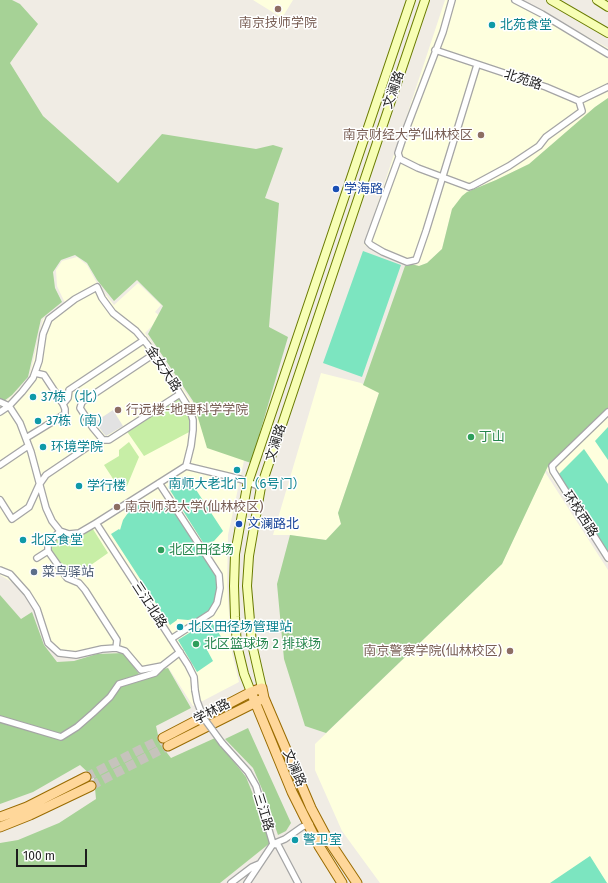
<!DOCTYPE html>
<meta charset="utf-8">
<style>
body{margin:0}
#map{position:relative;width:608px;height:883px;overflow:hidden;background:#f0ece4;font-family:"Fira Sans",sans-serif}
canvas{display:block}
.scale{position:absolute;left:16px;top:849px;width:71px;height:18px;box-sizing:border-box;border:2px solid #1e1e1e;border-top:0;padding-left:5px;font-size:12px;line-height:14px;white-space:nowrap;color:#1e1e1e;-webkit-text-stroke:3px #fff;paint-order:stroke}
</style>
<div id="map">
<canvas width="608" height="883"></canvas>
<div class="scale">100 m</div>
</div>
<script>
const ctx = document.querySelector('canvas').getContext('2d');
ctx.lineJoin = 'round';
function paint(path, color) {
  ctx.fillStyle = color;
  ctx.fill(path, 'evenodd');
}
function toPath(rows) {
  const path = new Path2D();
  for (const r of rows) {
    path.moveTo(r[0], r[1]);
    for (let i = 2; i < r.length; i += 2) path.lineTo(r[i], r[i + 1]);
  }
  return path;
}
function strokePath(path, color, width, dash) {
  ctx.strokeStyle = color;
  ctx.lineWidth = width;
  ctx.lineCap = dash ? 'butt' : 'round';
  ctx.setLineDash(dash || []);
  ctx.stroke(path);
}
function drawText(font, color, halo, rows, align = 'center') {
  ctx.font = font + ' "Fira Sans","Noto Sans SC",sans-serif';
  ctx.lineWidth = 3;
  ctx.setLineDash([]);
  ctx.textBaseline = 'middle';
  ctx.strokeStyle = halo;
  ctx.fillStyle = color;
  for (const [text, x, y, turn = 0] of rows) {
    ctx.save();
    ctx.translate(x, y);
    ctx.rotate((+turn || 0) * Math.PI / 180);
    ctx.textAlign = isNaN(turn) ? turn : align;
    if (halo) ctx.strokeText(text, 0, 0);
    ctx.fillText(text, 0, 0);
    ctx.restore();
  }
}
paint(toPath([
 [253,0,293,0,282,18],
 [445,0,521,0,608,48,608,98,595,107,529,164,496,180,467,192,452,209,442,249,427,263,419,266,411,264,364,245],
 [77,257,87,265,98,285,114,305,138,283,161,305,155,312,161,317,145,333,196,408,248,442,228,535,227,586,232,653,239,682,193,706,168,667,140,673,125,653,106,652,80,657,58,655,44,641,32,605,15,584,0,575,0,406,12,396,29,378,43,319,65,303,57,286,56,270,62,261],
 [321,373,361,383,379,393,338,513,341,524,326,540,290,535,273,535],
 [608,408,608,564,546,469],
 [545,472,608,570,608,883,380,883,342,831,315,770,315,744,502,564]
]), '#feffde');
paint(toPath([
 [180,394,190,410,193,430,144,456,126,430],
 [129,442,139,457,127,486,121,491,104,465,119,456,119,450],
 [91,526,108,553,71,579,48,551,56,540]
]), '#c7eea6');
paint(toPath([
 [0,0,12,0,20,4,38,24,10,63,43,116,118,183,162,134,256,149,273,145,283,148,265,198,279,203,269,327,288,337,251,463,207,448,193,401,148,334,163,306,137,280,114,301,97,280,87,263,75,255,61,260,53,272,55,288,62,302,41,319,28,377,12,395,0,404],
 [608,98,608,408,548,466,502,564,326,733,305,726,284,659,277,584,290,535,326,540,341,524,338,513,379,393,363,385,405,266,411,264,419,266,427,263,442,249,452,209,462,196,467,192,496,180,529,164,595,107],
 [0,595,21,619,32,612,44,645,57,662,74,661,97,654,124,653,139,674,168,668,191,708,156,726,160,744,171,758,215,738,246,777,258,807,270,843,220,883,0,883,0,843,18,840,59,823,96,799,94,778,80,765,33,792,0,804],
 [248,728,291,823,286,831,278,835,262,789,253,768,225,739]
]), '#a6d296');
paint(toPath([
 [363,251,401,265,362,377,323,363],
 [608,427,608,460,595,441],
 [584,449,608,484,608,552,563,482,559,474],
 [187,476,223,531,214,541,204,544,168,487,173,480],
 [147,502,155,502,163,504,170,506,175,511,218,576,218,595,214,603,209,610,198,618,188,620,177,619,177,620,170,625,111,534,119,529,120,530,123,520,130,510,142,503],
 [210,620,222,638,206,648,213,661,197,672,178,640],
 [590,856,607,883,550,883]
]), '#7ce5c0');
paint(toPath([
 [113,410,123,426,106,436,104,434,95,422]
]), '#e2e2e2');
strokePath(toPath([
 [86,777,163,738],
 [91,786,168,746]
]), '#c6c3bc', 9, [9, 4.5]);
const street = toPath([
 [452,0,443,32,405,132,398,153,400,159,418,168,469,187,472,186,509,166,539,146,546,137,582,111,579,101],
 [515,0,542,14,608,54],
 [435,50,546,87,579,101,608,87],
 [399,157,368,242,371,245,383,252,407,262,416,260,426,231,477,65],
 [154,354,82,402,80,408,93,428,103,440,109,440,180,394],
 [0,402,9,406,20,423,31,452,46,508,52,521,60,531,69,534,79,533,96,523,188,665,194,677,195,690],
 [63,404,68,398,69,390,144,340],
 [0,412,9,406,22,392,33,378,39,361,43,334,49,319,75,299,97,287,102,298,113,313,136,331,147,344,163,366,190,410,193,420,193,430,191,446,186,466],
 [608,412,552,466,553,471,608,558],
 [26,438,65,414,65,409,63,404,44,375,35,373],
 [0,465,28,446],
 [186,466,240,479,261,487],
 [159,483,219,575,220,588,217,603,211,613,171,639],
 [0,500,12,519,29,507,39,485,46,475,86,448],
 [96,523,186,466],
 [60,531,48,544,48,551,67,578,79,583,85,590,117,640,116,648],
 [37,558,48,551],
 [0,570,10,574,27,593,37,609,48,643,59,653,76,655,102,649,116,648,125,651,141,670,162,666,180,652],
 [0,719,61,737,77,727,93,713,110,697,119,684,155,673,161,667],
 [222,743,248,772,256,786,273,844,278,845,298,883],
 [231,883,252,867,259,864],
 [247,883,273,844,285,839,302,827,310,824]
]);
const secondary = toPath([
 [551,0,608,33],
 [597,0,608,7],
 [262,688,252,644,247,586,249,556,261,487,425,0],
 [251,692,244,674,237,645,235,617,234,586,235,554,247,486,411,0]
]);
const primary = toPath([
 [251,692,292,792,319,846,342,883],
 [163,738,251,692,262,688,264,698,311,808,327,838,357,883],
 [168,746,260,700],
 [0,817,27,807,86,777],
 [0,827,30,815,91,786]
]);
strokePath(street, '#a5a5a5', 8);
strokePath(secondary, '#697b00', 10);
strokePath(primary, '#996b00', 11);
strokePath(street, '#fff', 5.5);
strokePath(secondary, '#f7feb4', 8);
strokePath(primary, '#ffd79a', 9);
const streetBridge = toPath([
 [195,690,197,701,203,717,222,743]
]);
strokePath(streetBridge, '#a5a5a5', 8, []);
strokePath(streetBridge, '#fff', 5.5);
for (const [x, y, r, color] of [
 [278,9,4,"#8d6e63"],
 [492,25,4,"#0f9aa8"],
 [481,135,4,"#8d6e63"],
 [336,189,4,"#1a4fb4"],
 [33,397,4,"#0f9aa8"],
 [118,410,4,"#8d6e63"],
 [38,421,4,"#0f9aa8"],
 [471,437,4,"#2e9e5b"],
 [43,447,4,"#0f9aa8"],
 [237,470,4,"#0f9aa8"],
 [79,486,4,"#0f9aa8"],
 [117,507,4,"#8d6e63"],
 [239,524,4,"#1a4fb4"],
 [23,540,4,"#0f9aa8"],
 [161,550,4,"#2e9e5b"],
 [34,572,4,"#5c6f8a"],
 [180,627,4,"#0f9aa8"],
 [196,644,4,"#2e9e5b"],
 [510,651,4,"#8d6e63"],
 [295,840,4,"#0f9aa8"]
]) {
  const dot = new Path2D();
  dot.arc(x, y, r, 0, 2 * Math.PI);
  ctx.fillStyle = color;
  ctx.fill(dot);
  strokePath(dot, '#fff', 1.5);
}
drawText('13px', '#785e54', '#fff', [
 ["南京技师学院",278,23,"center"],
 ["南京财经大学仙林校区",473,135],
 ["行远楼-地理科学学院",126,410,"left"],
 ["南京师范大学(仙林校区)",125,507,"left"],
 ["南京警察学院(仙林校区)",502,651]
], 'right');
drawText('13px', '#0d838f', '#fff', [
 ["北苑食堂",500,25],
 ["37栋（北）",41,397],
 ["37栋（南）",46,421],
 ["环境学院",51,447],
 ["南师大老北门（6号门）",237,484,"center"],
 ["学行楼",87,486],
 ["北区食堂",31,540],
 ["北区田径场管理站",188,627],
 ["警卫室",303,840]
], 'left');
drawText('13px', '#1e1e1e', '#fff', [
 ["北苑路",523,80,18],
 ["文澜路",394,90,-71],
 ["金女大路",163,369,56],
 ["文澜路",276,443,-72],
 ["环校西路",580,514,57],
 ["三江北路",149,605,57],
 ["学林路",212,712,-28],
 ["文澜路",294,768,67],
 ["三江路",263,812,73]
]);
drawText('13px', '#164399', '#fff', [
 ["学海路",344,189],
 ["文澜路北",247,524]
], 'left');
drawText('13px', '#27864d', '#fff', [
 ["丁山",479,437],
 ["北区田径场",169,550],
 ["北区篮球场 2 排球场",204,644]
], 'left');
drawText('13px', '#4e5e75', '#fff', [
 ["菜鸟驿站",42,572]
], 'left');
</script>
